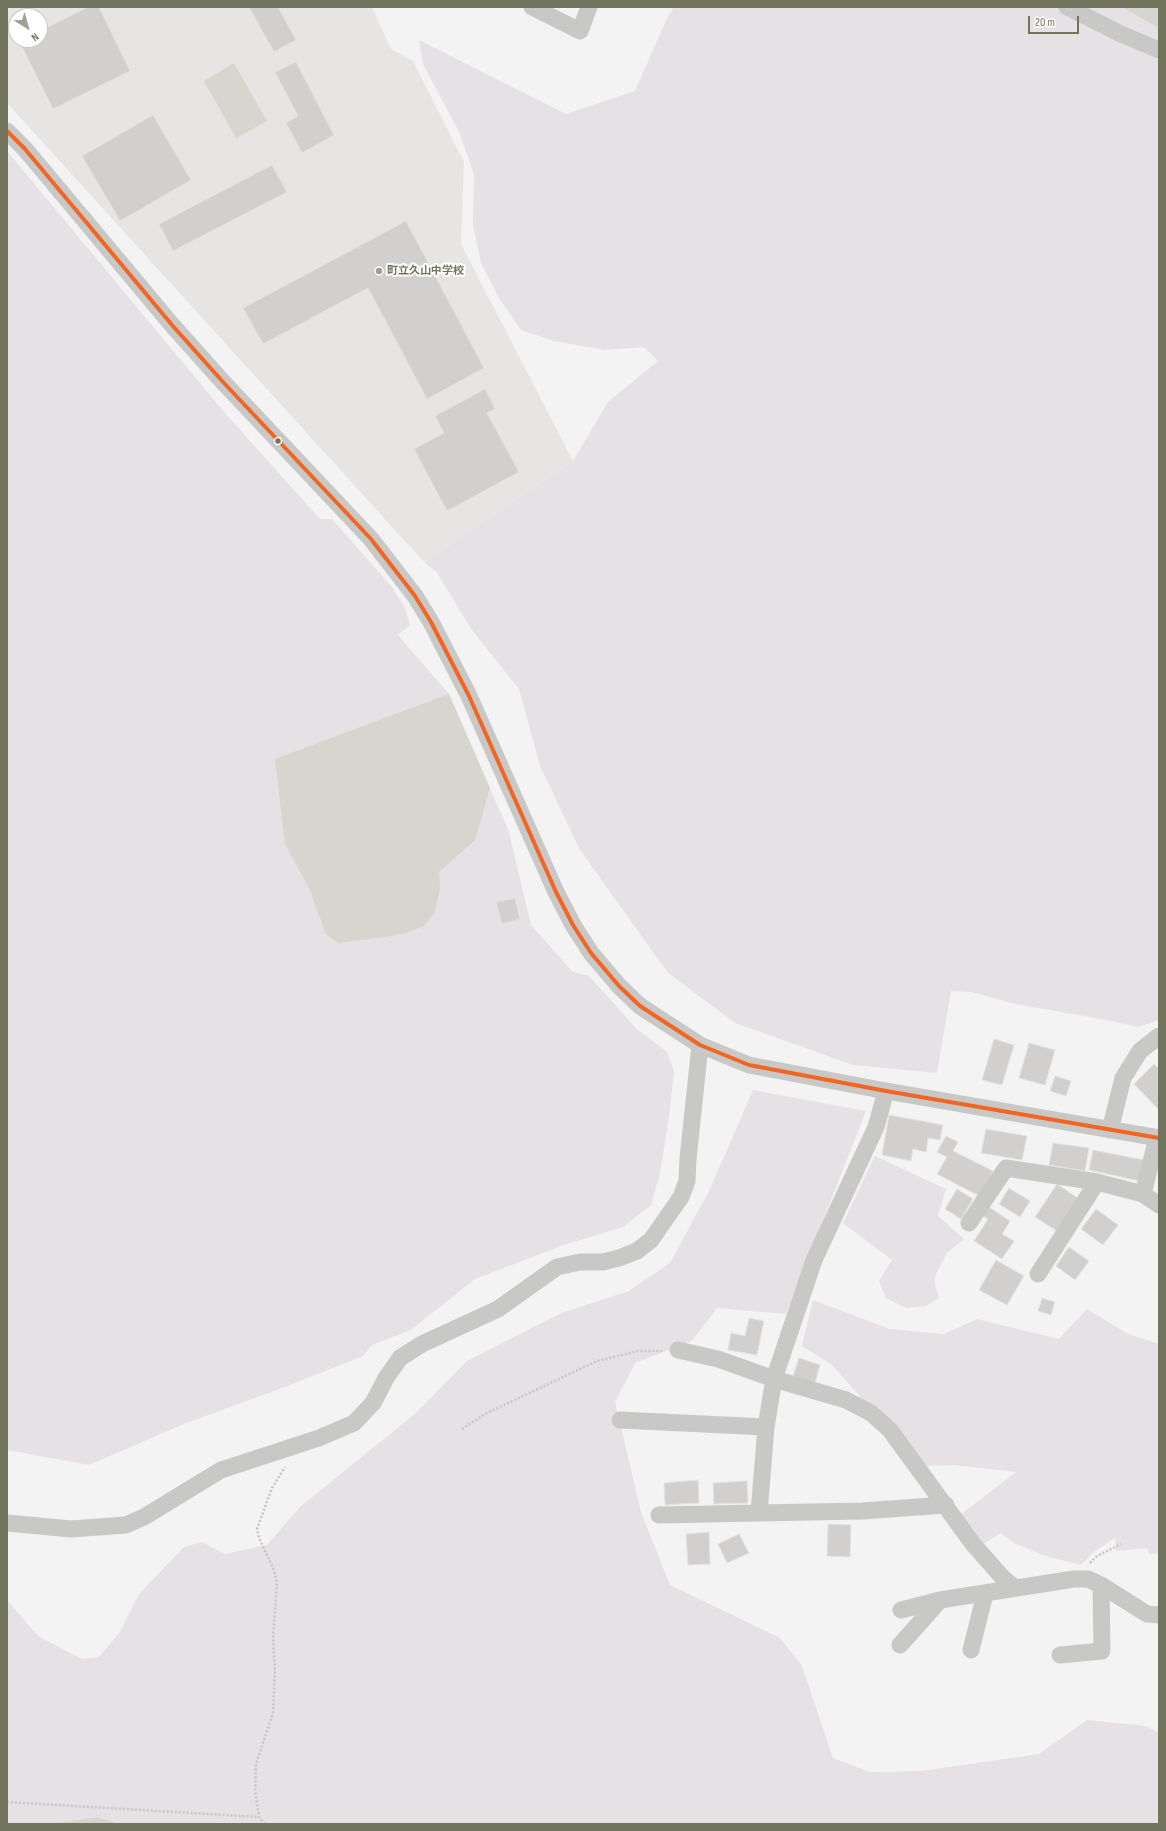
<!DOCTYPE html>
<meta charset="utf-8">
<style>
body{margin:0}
#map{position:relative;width:1166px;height:1831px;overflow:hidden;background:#f4f3f4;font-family:"Sofia Sans Condensed",sans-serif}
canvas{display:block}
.frame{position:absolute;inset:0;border:8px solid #72755e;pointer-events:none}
.north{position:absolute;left:8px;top:8px;width:40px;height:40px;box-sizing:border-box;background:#fff;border:1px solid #c7c8bf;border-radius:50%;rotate:143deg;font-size:11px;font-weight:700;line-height:16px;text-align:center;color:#72755e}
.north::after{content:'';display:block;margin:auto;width:14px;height:18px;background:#a0a192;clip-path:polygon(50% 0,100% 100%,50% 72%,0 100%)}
.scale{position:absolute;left:1028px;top:16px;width:51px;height:18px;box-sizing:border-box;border:2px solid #72755e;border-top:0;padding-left:5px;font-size:12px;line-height:14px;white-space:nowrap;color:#72755e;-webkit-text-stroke:3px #fff;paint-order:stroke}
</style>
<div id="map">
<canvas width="1166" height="1831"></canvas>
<div class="frame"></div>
<div class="north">N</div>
<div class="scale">20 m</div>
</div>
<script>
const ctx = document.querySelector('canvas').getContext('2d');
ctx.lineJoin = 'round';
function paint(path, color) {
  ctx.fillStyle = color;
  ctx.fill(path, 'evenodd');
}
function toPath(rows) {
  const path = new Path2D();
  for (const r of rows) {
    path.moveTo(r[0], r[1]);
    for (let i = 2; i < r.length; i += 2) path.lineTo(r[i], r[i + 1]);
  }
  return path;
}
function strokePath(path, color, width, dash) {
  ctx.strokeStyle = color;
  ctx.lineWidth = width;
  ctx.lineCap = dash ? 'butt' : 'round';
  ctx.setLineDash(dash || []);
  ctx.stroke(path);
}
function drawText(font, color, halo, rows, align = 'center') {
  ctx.font = font + ' "Sofia Sans Condensed","Noto Sans JP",sans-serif';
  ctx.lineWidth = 4;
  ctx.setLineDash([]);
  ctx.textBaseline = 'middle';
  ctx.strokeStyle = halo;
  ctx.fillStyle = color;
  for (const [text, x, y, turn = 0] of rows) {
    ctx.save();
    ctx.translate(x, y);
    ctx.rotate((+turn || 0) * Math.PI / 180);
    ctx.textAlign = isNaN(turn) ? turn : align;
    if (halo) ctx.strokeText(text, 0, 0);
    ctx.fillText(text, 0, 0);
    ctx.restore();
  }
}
paint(toPath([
 [7,7,372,7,391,49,413,61,464,162,461,244,573,461,424,562,7,103],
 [16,16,40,16,40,40,16,40]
]), '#e6e5e4');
paint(toPath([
 [674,7,1122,7,1158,28,1159,1020,1138,1027,1101,1019,1015,1004,971,992,951,991,937,1073,853,1065,735,1023,668,973,580,850,540,766,519,689,472,630,437,573,424,562,573,461,608,402,658,361,644,347,605,350,554,341,521,330,499,298,481,263,473,225,474,174,459,132,423,64,419,40,566,114,635,91,668,16],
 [7,151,225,413,320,519,332,519,392,587,405,608,410,625,398,635,449,694,509,832,531,925,573,972,589,976,636,1028,667,1052,674,1071,669,1117,660,1174,651,1205,623,1227,564,1245,475,1279,411,1330,372,1345,363,1356,290,1385,184,1424,89,1465,7,1450],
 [753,1090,866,1111,786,1314,717,1308,692,1341,635,1363,615,1402,641,1512,670,1585,780,1638,802,1666,833,1758,870,1772,921,1771,1039,1754,1087,1720,1146,1726,1159,1733,1159,1824,120,1824,97,1817,50,1824,7,1823,7,1600,38,1636,82,1659,99,1657,120,1632,139,1594,184,1547,202,1542,225,1554,267,1545,300,1507,417,1412,467,1361,561,1313,629,1291,670,1263,710,1189],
 [875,1156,946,1189,938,1216,964,1239,947,1253,935,1276,935,1285,939,1298,926,1306,906,1308,886,1298,879,1281,892,1260,843,1223],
 [813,1300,890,1329,944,1334,977,1319,1059,1339,1087,1309,1128,1334,1159,1344,1159,1553,1149,1554,1147,1548,1116,1551,1115,1538,1094,1552,1081,1565,1046,1556,1014,1543,1001,1533,977,1548,960,1515,1016,1472,953,1465,921,1466,863,1413,859,1395,832,1365,802,1346]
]), '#e6e1e5');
paint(toPath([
 [1122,7,1159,7,1159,27,1158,28],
 [234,63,267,121,236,138,204,81],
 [449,694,490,788,475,840,439,872,440,889,435,912,424,926,406,933,385,937,338,943,326,934,309,888,285,844,275,759],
 [97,1817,120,1824,50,1824]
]), '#d7d6ce');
const building = toPath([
 [88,7,99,7,130,71,53,109,19,41,40,40,40,31,88,7],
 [249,7,278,7,296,40,274,52,249,7],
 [296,62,334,135,302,153,286,123,298,116,275,72,296,62],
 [153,115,191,180,120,221,82,156,153,115],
 [272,165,287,192,173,251,159,224,272,165],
 [406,221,484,368,427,399,368,288,263,344,243,308,406,221],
 [485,389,495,409,487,413,519,472,447,511,414,449,444,433,435,416,485,389],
 [515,898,520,919,502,924,496,902,515,898],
 [994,1039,1014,1045,1002,1085,982,1080,994,1039],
 [1029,1043,1055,1050,1045,1085,1019,1078,1029,1043],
 [1154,1064,1159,1069,1159,1110,1134,1084,1154,1064],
 [1055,1076,1071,1081,1066,1096,1050,1091,1055,1076],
 [889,1115,943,1125,940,1140,928,1138,926,1152,913,1149,911,1161,882,1155,889,1115],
 [986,1129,1027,1136,1022,1160,981,1153,986,1129],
 [946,1136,958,1142,953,1151,993,1171,979,1196,937,1174,947,1157,937,1152,946,1136],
 [1053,1143,1089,1148,1085,1171,1049,1165,1053,1143],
 [1093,1150,1144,1160,1140,1181,1089,1170,1093,1150],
 [1057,1184,1079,1199,1057,1231,1035,1217,1057,1184],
 [1009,1188,1030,1201,1020,1217,999,1204,1009,1188],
 [957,1189,973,1199,961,1219,945,1209,957,1189],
 [989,1207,1010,1221,1002,1234,1014,1241,1002,1259,974,1241,988,1219,983,1216,989,1207],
 [1096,1209,1118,1225,1103,1245,1081,1229,1096,1209],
 [1069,1247,1089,1261,1075,1280,1056,1266,1069,1247],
 [996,1260,1024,1276,1007,1305,979,1290,996,1260],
 [1042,1298,1055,1302,1051,1315,1038,1311,1042,1298],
 [749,1318,764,1321,757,1355,728,1350,731,1333,745,1336,749,1318],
 [799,1358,820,1365,815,1383,793,1376,799,1358],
 [698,1480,699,1503,665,1505,664,1483,698,1480],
 [747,1481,748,1503,714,1504,713,1483,747,1481],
 [828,1524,851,1525,850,1557,827,1556,828,1524],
 [709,1532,710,1564,688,1565,686,1534,709,1532],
 [739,1534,749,1553,727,1563,718,1544,739,1534]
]);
paint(building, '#d1d0cf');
strokePath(building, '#e3e2e3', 1);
strokePath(toPath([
 [462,1429,485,1414,597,1361,638,1351,662,1351],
 [1090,1563,1097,1556,1121,1544],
 [7,1802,259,1817],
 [265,1824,259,1817,255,1790,256,1764,273,1713,275,1670,273,1639,277,1583,274,1570,259,1538,257,1529,272,1488,285,1467]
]), '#c5c5c4', 2.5, [2, 2]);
strokePath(toPath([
 [532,7,580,31,589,7],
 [1067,7,1121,34,1159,50],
 [7,131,25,149,172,325,223,382,371,539,415,596,431,622,469,696,556,892,573,925,591,953,619,986,640,1006,700,1045,749,1065,886,1091,1159,1138],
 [886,1091,876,1127,814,1260,774,1379,766,1427,759,1513,862,1511,946,1505],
 [1110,1130,1123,1078,1140,1051,1159,1036],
 [1143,1194,1157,1138],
 [969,1223,1006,1168,1097,1182,1143,1194,1159,1205],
 [1038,1274,1097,1182],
 [678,1350,718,1359,774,1379,846,1400,871,1413,890,1430,973,1544,1003,1578,1014,1587],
 [620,1420,766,1427],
 [659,1515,759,1513],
 [7,1523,71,1529,126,1525,144,1517,221,1470,319,1438,354,1423,373,1403,386,1378,400,1358,422,1344,498,1309,557,1267,580,1262,603,1262,619,1258,637,1251,651,1240,681,1197,687,1181,688,1159,700,1045],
 [901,1610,940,1600,1074,1579,1088,1579,1101,1585,1147,1614,1159,1615],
 [900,1645,940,1600],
 [971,1650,985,1594],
 [1060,1655,1102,1651,1101,1585]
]), '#c8c8c6', 17);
strokePath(toPath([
 [7,131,25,149,172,325,223,382,371,539,415,596,431,622,469,696,556,892,573,925,591,953,619,986,640,1006,700,1045,749,1065,886,1091,1159,1138]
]), '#f26522', 4);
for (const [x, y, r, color] of [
 [379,271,4,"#a0a192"],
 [278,441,3.5,"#72755e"]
]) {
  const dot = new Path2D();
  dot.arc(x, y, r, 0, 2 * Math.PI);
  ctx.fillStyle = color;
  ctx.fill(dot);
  strokePath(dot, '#fff', 1.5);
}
drawText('bold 11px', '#72755e', '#fff', [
 ["町立久山中学校",387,271]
], 'left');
</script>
